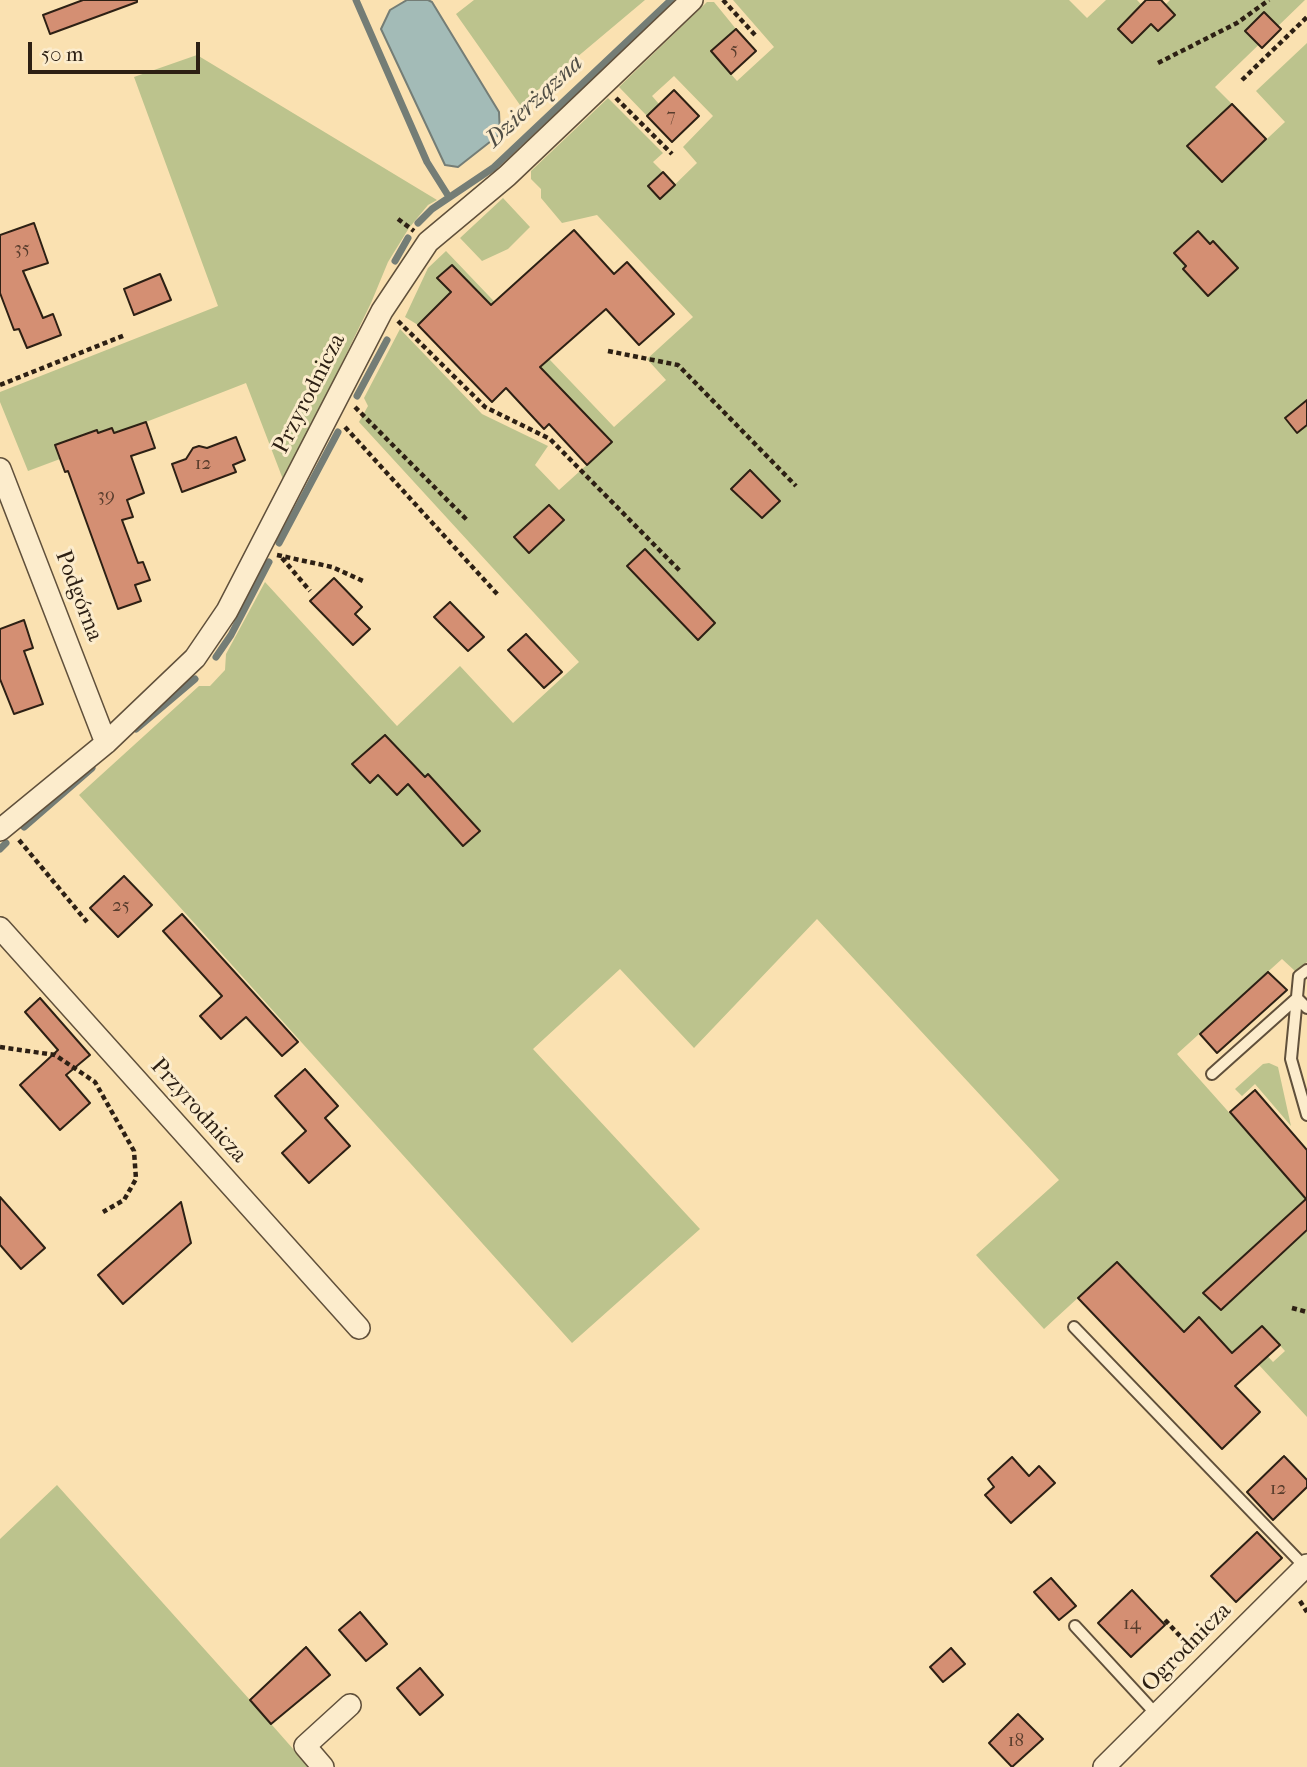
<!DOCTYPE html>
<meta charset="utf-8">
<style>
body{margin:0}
#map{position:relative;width:1307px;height:1767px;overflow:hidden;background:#fae1b1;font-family:"IM FELL French Canon",serif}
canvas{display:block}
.scale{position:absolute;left:28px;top:42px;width:172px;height:32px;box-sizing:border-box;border:4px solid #2d2014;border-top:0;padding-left:9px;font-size:21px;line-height:24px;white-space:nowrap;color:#2d2014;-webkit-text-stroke:5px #fceccc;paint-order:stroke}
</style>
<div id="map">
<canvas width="1307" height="1767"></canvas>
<div class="scale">50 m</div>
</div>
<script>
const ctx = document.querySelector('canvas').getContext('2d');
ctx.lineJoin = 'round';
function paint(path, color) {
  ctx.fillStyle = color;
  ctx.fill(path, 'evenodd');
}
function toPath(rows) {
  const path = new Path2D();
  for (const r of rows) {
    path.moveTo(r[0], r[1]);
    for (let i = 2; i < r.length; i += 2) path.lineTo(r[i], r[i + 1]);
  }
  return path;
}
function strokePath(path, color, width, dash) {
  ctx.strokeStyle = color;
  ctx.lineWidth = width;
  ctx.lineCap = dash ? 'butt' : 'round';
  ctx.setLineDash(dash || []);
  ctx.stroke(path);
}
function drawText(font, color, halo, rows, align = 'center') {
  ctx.font = font + ' "IM FELL French Canon",serif';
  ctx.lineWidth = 6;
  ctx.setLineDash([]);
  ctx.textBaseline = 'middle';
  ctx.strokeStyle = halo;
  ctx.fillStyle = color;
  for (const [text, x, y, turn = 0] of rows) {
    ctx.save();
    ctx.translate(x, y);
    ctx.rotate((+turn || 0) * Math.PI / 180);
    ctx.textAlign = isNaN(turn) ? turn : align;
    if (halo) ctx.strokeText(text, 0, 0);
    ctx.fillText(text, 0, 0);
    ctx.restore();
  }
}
paint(toPath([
 [474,0,645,0,520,105,456,14],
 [733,0,1069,0,1087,18,1106,0,1137,0,1153,17,1148,22,1158,31,1175,15,1165,5,1170,0,1305,0,1215,87,1232,104,1187,146,1222,181,1285,122,1256,91,1307,43,1307,962,1295,971,1282,959,1177,1054,1307,1200,1307,1417,1259,1365,1250,1372,1199,1318,1184,1332,1117,1262,1044,1329,976,1255,1059,1180,817,919,694,1048,620,969,533,1049,700,1229,572,1343,79,795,199,686,210,686,225,670,226,654,265,582,397,726,460,666,513,723,579,662,359,422,368,406,364,398,400,329,482,414,548,446,535,465,559,490,612,442,544,371,534,380,531,348,452,265,438,278,508,353,501,360,443,300,418,325,405,317,428,268,446,251,614,427,666,380,647,359,693,317,597,215,562,223,541,198,541,189,531,179,531,171,608,98,663,153,653,162,663,172,648,187,660,199,697,163,683,147,713,116,674,76,652,96,659,104,647,116,619,87,707,2,714,2,736,29,711,51,737,81,774,47],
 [750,470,779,501,762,518,732,489],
 [549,505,564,521,529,553,514,538],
 [645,549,715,622,698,639,628,566],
 [384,735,420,773,397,795,378,775,370,783,353,764],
 [428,774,480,830,464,846,412,789],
 [1285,1219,1299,1237,1220,1310,1204,1292],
 [1262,1326,1285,1351,1273,1362,1250,1337],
 [197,55,437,200,428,205,409,228,388,262,371,303,284,482,246,383,146,422,115,437,112,428,60,459,28,471,0,402,0,392,218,306,134,77],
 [503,198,530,227,508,249,482,261,460,238],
 [1269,1063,1278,1067,1291,1126,1255,1084,1242,1096,1235,1089,1263,1064],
 [57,1485,250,1700,309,1767,0,1767,0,1539]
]), '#bcc38d');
const water = toPath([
 [407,0,428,0,432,2,499,112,500,134,458,167,445,165,381,29,390,10,407,0]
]);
paint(water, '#a3bbb7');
strokePath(water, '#747d76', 2);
strokePath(toPath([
 [356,0,427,162,449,197],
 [418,223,432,209,493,168,671,0],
 [395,261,408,238],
 [357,396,387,340],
 [279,543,338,432],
 [216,657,231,635,269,562],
 [136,729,195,679],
 [24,827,92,768],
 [0,849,6,843]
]), '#747d76', 7);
const building = toPath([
 [83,0,137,0,137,2,50,34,43,15,83,0],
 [1146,0,1161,0,1175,15,1158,31,1151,24,1132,43,1118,29,1146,0],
 [1264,12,1281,29,1262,48,1245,31,1264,12],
 [736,29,756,51,731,74,711,51,736,29],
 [674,90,699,116,672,142,647,116,674,90],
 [1232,104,1266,139,1222,182,1187,146,1232,104],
 [663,172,675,185,660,199,648,186,663,172],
 [34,223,48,263,23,271,43,318,53,314,61,335,27,348,19,329,14,330,0,293,0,235,34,223],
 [574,230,614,274,627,262,674,314,639,345,606,309,540,367,612,442,587,465,549,424,544,429,506,388,492,402,418,325,451,292,437,278,452,265,491,305,574,230],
 [1198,231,1210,244,1213,241,1238,268,1208,296,1183,269,1186,266,1174,253,1198,231],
 [160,274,171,300,134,315,124,289,160,274],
 [1307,400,1307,425,1297,433,1285,418,1307,400],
 [146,422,155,448,131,456,144,493,127,500,133,517,122,520,138,563,143,562,150,580,135,585,141,601,118,609,68,471,65,472,55,445,97,430,98,433,112,428,114,433,146,422],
 [236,437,245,460,233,465,236,472,182,492,172,464,186,459,193,448,199,446,207,448,236,437],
 [750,470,780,501,762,518,731,489,750,470],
 [549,505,564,520,529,553,514,537,549,505],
 [645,549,715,623,698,640,627,566,645,549],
 [334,578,362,607,355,614,370,629,353,645,310,601,334,578],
 [450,602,484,637,468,651,434,617,450,602],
 [24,620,33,648,24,651,43,704,14,714,0,679,0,629,24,620],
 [526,634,562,672,544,688,508,650,526,634],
 [385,735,425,777,428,774,480,831,463,846,408,784,397,795,378,775,370,783,352,764,385,735],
 [124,876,152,905,118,937,90,908,124,876],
 [182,914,298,1042,282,1056,246,1017,221,1039,200,1016,222,996,163,931,182,914],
 [1268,972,1287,990,1217,1053,1200,1034,1268,972],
 [40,998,90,1055,66,1075,90,1103,60,1130,20,1085,58,1050,25,1012,40,998],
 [305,1069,338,1106,325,1118,350,1146,309,1183,282,1153,306,1131,275,1096,305,1069],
 [1255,1090,1307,1150,1307,1230,1221,1310,1203,1293,1306,1199,1230,1112,1255,1090],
 [0,1197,45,1248,21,1269,0,1245,0,1197],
 [181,1202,191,1243,123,1304,98,1275,181,1202],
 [1117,1262,1184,1332,1199,1317,1232,1353,1262,1326,1280,1345,1235,1386,1260,1412,1222,1449,1078,1298,1117,1262],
 [1284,1456,1307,1480,1307,1487,1273,1520,1247,1492,1284,1456],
 [1012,1457,1029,1476,1039,1466,1055,1483,1011,1523,985,1495,994,1487,988,1479,1012,1457],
 [1257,1532,1282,1558,1236,1602,1211,1576,1257,1532],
 [1051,1578,1076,1606,1059,1620,1034,1592,1051,1578],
 [1132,1590,1165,1625,1131,1657,1098,1623,1132,1590],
 [360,1612,387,1644,366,1661,339,1630,360,1612],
 [306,1647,330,1675,271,1724,250,1700,306,1647],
 [951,1648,965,1664,943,1682,930,1667,951,1648],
 [420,1668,443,1695,420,1715,397,1688,420,1668],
 [1018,1714,1043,1739,1012,1767,989,1743,1018,1714]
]);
paint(building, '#d48f73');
strokePath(building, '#2d2014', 2);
const lane = toPath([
 [1307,970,1299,976,1291,1059,1307,1115],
 [1212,1074,1297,998,1307,1008],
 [1074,1327,1305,1567],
 [1075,1626,1157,1715]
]);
const street = toPath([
 [0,469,106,743],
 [0,830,106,743,195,658,227,611,382,311,428,242,507,176,692,0],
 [0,928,359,1328],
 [323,1767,305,1746,350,1705],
 [1104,1767,1307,1565]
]);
strokePath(lane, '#60503b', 14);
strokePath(street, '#60503b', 24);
strokePath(toPath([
 [723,0,755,35],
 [1158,63,1237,23,1269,0],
 [1242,80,1307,17],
 [616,98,672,154],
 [398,219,414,231],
 [398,321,485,407,550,439,680,571],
 [608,351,678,365,796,486],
 [0,385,125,335],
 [355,407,468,521],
 [345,427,498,595],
 [277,555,332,567,363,581],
 [282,558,310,591],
 [19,840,87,922],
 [0,1047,55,1055,95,1082,134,1151,136,1179,124,1200,103,1212],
 [1292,1308,1307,1312],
 [1300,1601,1307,1612],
 [1165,1620,1193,1650]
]), '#2d2014', 4.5, [5, 3.5]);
strokePath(lane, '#fceccc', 10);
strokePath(street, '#fceccc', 21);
drawText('19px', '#573c2c', null, [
 ["5",734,50],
 ["7",671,116],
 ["35",22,249],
 ["12",203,464],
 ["39",106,496],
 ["25",121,906],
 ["12",1278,1489],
 ["14",1132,1624],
 ["18",1016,1741]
]);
drawText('23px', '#2d2014', '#fceccc', [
 ["Przyrodnicza",310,394,-63],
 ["Podgórna",78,596,69],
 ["Przyrodnicza",198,1111,48],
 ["Ogrodnicza",1187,1648,-45]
]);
drawText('italic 24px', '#504e45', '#fceccc', [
 ["Dzierżązna",535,102,-43]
]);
</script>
